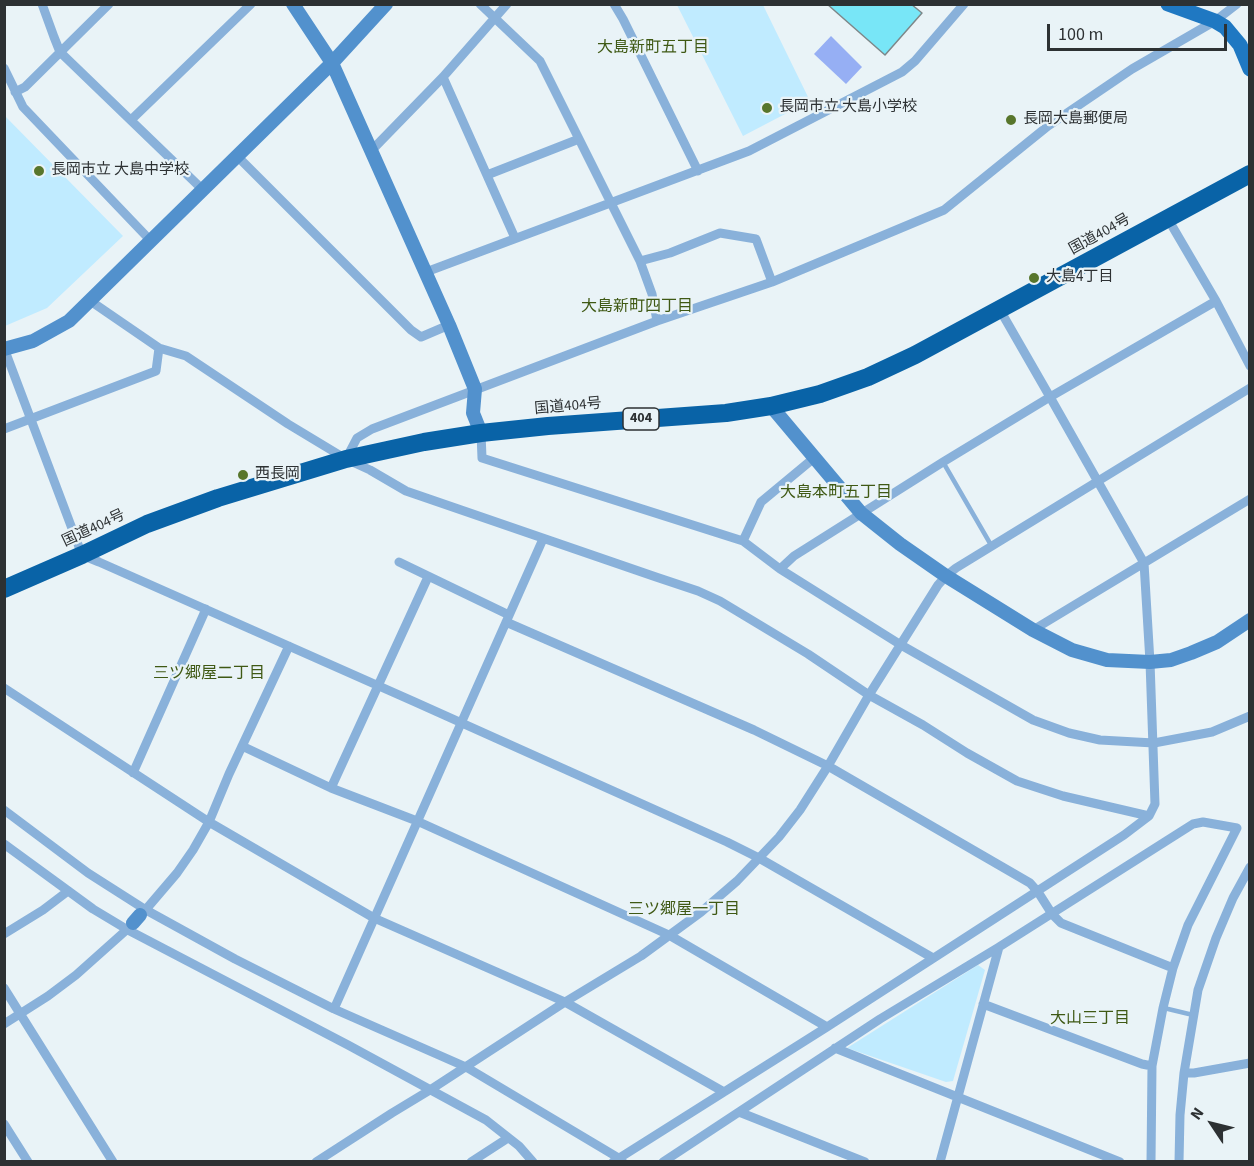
<!DOCTYPE html>
<meta charset="utf-8">
<style>
body{margin:0}
#map{position:relative;width:1254px;height:1166px;overflow:hidden;background:#e9f3f7;font-family:"Source Sans 3",sans-serif}
canvas{display:block}
.frame{position:absolute;inset:0;border:6px solid #2d3133;pointer-events:none}
.north{position:absolute;left:1182px;top:1094px;width:60px;height:60px;-webkit-text-stroke:4px #e9f3f7;paint-order:stroke;rotate:305deg;font-size:16px;font-weight:700;line-height:24px;text-align:center;color:#2d3133}
.north::after{content:'';display:block;margin:auto;width:21px;height:27px;background:#2d3133;clip-path:polygon(50% 0,100% 100%,50% 72%,0 100%)}
.scale{position:absolute;left:1047px;top:24px;width:180px;height:27px;box-sizing:border-box;border:3px solid #2d3133;border-top:0;padding-left:8px;font-size:18px;line-height:21px;white-space:nowrap;color:#2d3133;-webkit-text-stroke:4px #e9f3f7;paint-order:stroke}
</style>
<div id="map">
<canvas width="1254" height="1166"></canvas>
<div class="frame"></div>
<div class="north">N</div>
<div class="scale">100 m</div>
</div>
<script>
const ctx = document.querySelector('canvas').getContext('2d');
ctx.lineJoin = 'round';
function paint(path, color) {
  ctx.fillStyle = color;
  ctx.fill(path, 'evenodd');
}
function toPath(rows) {
  const path = new Path2D();
  for (const r of rows) {
    path.moveTo(r[0], r[1]);
    for (let i = 2; i < r.length; i += 2) path.lineTo(r[i], r[i + 1]);
  }
  return path;
}
function strokePath(path, color, width, dash) {
  ctx.strokeStyle = color;
  ctx.lineWidth = width;
  ctx.lineCap = dash ? 'butt' : 'round';
  ctx.setLineDash(dash || []);
  ctx.stroke(path);
}
function drawText(font, color, halo, rows, align = 'center') {
  ctx.font = font + ' "Source Sans 3","Noto Sans JP",sans-serif';
  ctx.lineWidth = 4.5;
  ctx.setLineDash([]);
  ctx.textBaseline = 'middle';
  ctx.strokeStyle = halo;
  ctx.fillStyle = color;
  for (const [text, x, y, turn = 0] of rows) {
    ctx.save();
    ctx.translate(x, y);
    ctx.rotate((+turn || 0) * Math.PI / 180);
    ctx.textAlign = isNaN(turn) ? turn : align;
    if (halo) ctx.strokeText(text, 0, 0);
    ctx.fillText(text, 0, 0);
    ctx.restore();
  }
}
paint(toPath([
 [677,5,763,5,810,101,743,136],
 [4,115,123,236,47,308,5,326],
 [978,965,985,970,953,1081,946,1082,847,1048]
]), '#c0ebff');
paint(toPath([
 [831,36,862,67,846,84,814,54]
]), '#96aff4');
const building = toPath([
 [827,4,911,4,922,13,885,55,827,4]
]);
paint(building, '#78e6f7');
strokePath(building, '#7d8789', 1.5);
strokePath(toPath([
 [943,462,991,545],
 [1164,1008,1193,1015]
]), '#89b1da', 4.5);
strokePath(toPath([
 [42,4,54,37,60,52,202,189],
 [480,4,540,61,640,261,652,294,657,321],
 [614,4,623,19,698,171],
 [4,68,23,107,150,240],
 [443,77,515,238],
 [15,92,25,87,109,4],
 [131,120,251,4],
 [371,151,443,77,507,4],
 [237,156,411,330,421,337,449,325],
 [487,175,579,139],
 [1168,219,1216,301,1250,366],
 [640,261,670,253,720,233,756,239,772,282],
 [426,272,749,151,902,72,915,61,964,4],
 [89,300,159,348,186,356,288,424,346,459,370,470,406,491,656,577,698,591,720,601,808,654,869,695,923,725,967,753,1017,781,1063,796,1149,816],
 [4,348,82,555,99,562,415,702,727,842,759,858,933,958],
 [4,429,156,371,159,348],
 [481,433,482,458,743,541,780,569,901,645,1033,720,1069,733,1100,740,1154,743,1212,732,1250,716],
 [346,459,357,438,372,429,657,321,772,282,944,210,1048,126,1132,69,1215,21,1237,4],
 [743,541,761,502,814,458],
 [399,562,509,615],
 [780,569,794,556,943,462,1050,397,1216,301],
 [506,622,754,730,828,766,1030,883,1038,892,1052,914,1061,923,1173,968],
 [1033,630,1250,499],
 [4,688,209,822,374,918,565,1002,724,1092],
 [242,746,331,788,417,821,669,935,827,1027],
 [133,773,206,609],
 [331,788,428,577],
 [4,810,88,873,146,910,235,959,334,1009,466,1067,622,1160],
 [4,844,93,909,128,930,348,1045,486,1120,519,1146,533,1162],
 [142,914,177,873,193,850,209,822,229,774,289,646],
 [4,934,43,910,68,891],
 [4,988,113,1162],
 [983,1004,1142,1064,1152,1066],
 [334,1009,543,539],
 [4,1024,48,996,76,975,132,925],
 [835,1048,1120,1162],
 [1184,1073,1194,1073,1250,1063],
 [739,1112,865,1162],
 [4,1124,28,1162],
 [316,1162,392,1113,430,1090,565,1002,641,956,701,912,737,881,759,858,779,837,800,810,828,766,869,695,938,585,946,576,956,568,1250,388],
 [471,1162,508,1138],
 [613,1162,827,1027,1124,835,1149,816,1155,804,1150,662,1144,563,1050,397,1000,310],
 [663,1162,880,1019,999,947],
 [940,1162,999,947,1193,824,1203,822,1237,828,1188,925,1173,968,1163,1008,1152,1066,1151,1162],
 [1179,1162,1180,1115,1184,1073,1198,990,1216,938,1233,898,1250,867]
]), '#89b1da', 9);
strokePath(toPath([
 [293,4,332,63,449,325,475,389,473,413,481,433],
 [4,349,33,341,69,321,332,63,386,4],
 [771,406,861,513,900,544,946,576,1033,630,1072,650,1107,660,1150,662,1171,660,1191,653,1217,642,1250,620],
 [133,923,140,915]
]), '#5291cd', 14);
strokePath(toPath([
 [1168,4,1215,21,1225,27,1240,45,1250,69]
]), '#1f78c2', 15);
strokePath(toPath([
 [4,589,82,555,147,524,218,498,346,459,424,442,481,433,548,426,726,413,771,406,820,394,868,377,915,355,1250,174]
]), '#0963a7', 18);
for (const [x, y, r, color] of [
 [767,108,6,"#58762c"],
 [1011,120,6,"#58762c"],
 [39,171,6,"#58762c"],
 [1034,278,6,"#58762c"],
 [243,475,6,"#58762c"]
]) {
  const dot = new Path2D();
  dot.arc(x, y, r, 0, 2 * Math.PI);
  ctx.fillStyle = color;
  ctx.fill(dot);
  strokePath(dot, '#e9f3f7', 2);
}
for (const [x, y, w] of [
 [641,419,36]
]) {
  const box = new Path2D();
  box.roundRect(x - w / 2, y - 11, w, 22, 4.5);
  ctx.fillStyle = '#e9f3f7';
  ctx.fill(box);
  strokePath(box, '#2d3133', 1.5);
}
drawText('bold 14px', '#2d3133', null, [
 ["404",641,419]
]);
drawText('15px', '#2d3133', '#e9f3f7', [
 ["長岡市立 大島小学校",779,108],
 ["長岡大島郵便局",1023,120],
 ["長岡市立 大島中学校",51,171],
 ["大島4丁目",1046,278],
 ["西長岡",255,475]
], 'left');
drawText('15px', '#2d3133', '#e9f3f7', [
 ["国道404号",1100,235,-29],
 ["国道404号",568,407,-5],
 ["国道404号",94,529,-25]
]);
drawText('16px', '#3f5914', '#e9f3f7', [
 ["大島新町五丁目",653,48],
 ["大島新町四丁目",637,307],
 ["大島本町五丁目",836,493],
 ["三ツ郷屋二丁目",209,674],
 ["三ツ郷屋一丁目",684,910],
 ["大山三丁目",1090,1019]
]);
</script>
